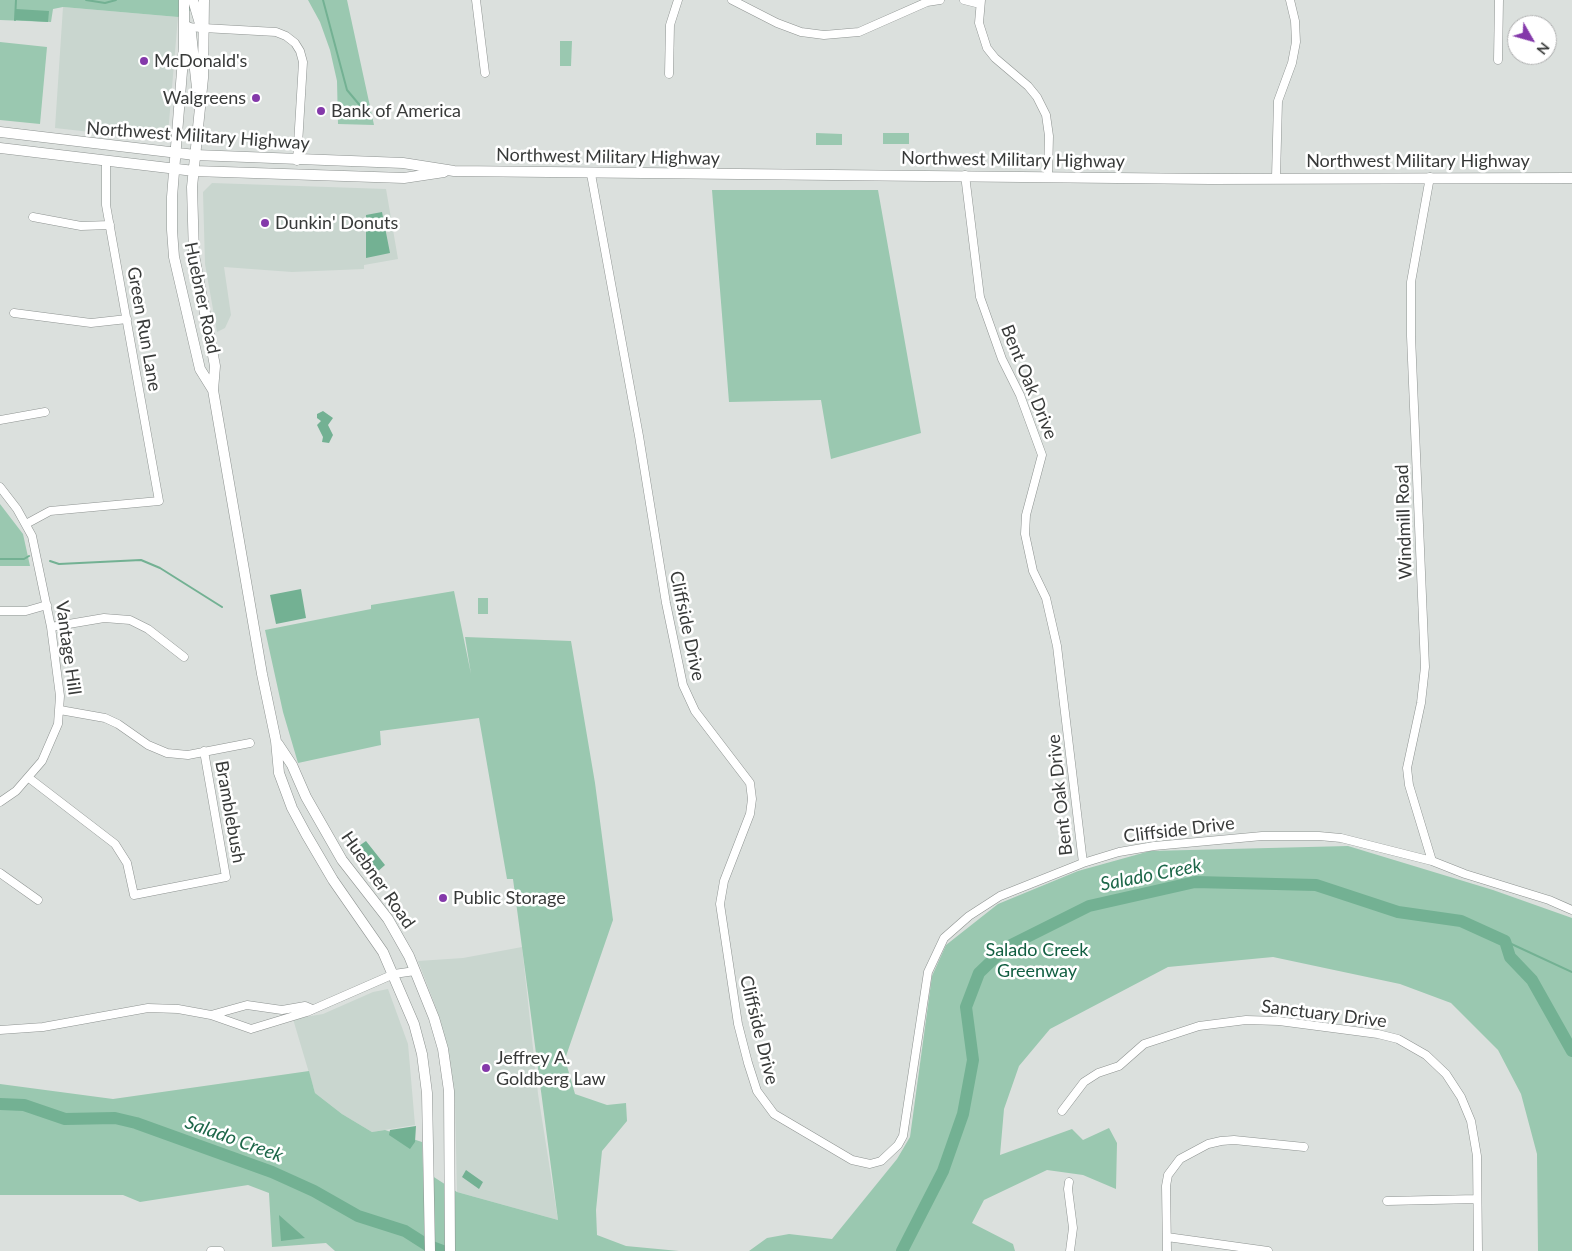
<!DOCTYPE html>
<style>
body{margin:0}
#map{position:relative;width:1572px;height:1251px;overflow:hidden;background:#dbe0dd;font-family:Lato,sans-serif}
canvas{display:block}
.north{position:absolute;left:1507px;top:15px;width:50px;height:50px;box-sizing:border-box;background:#fff;border:1px solid #afb0b0;border-radius:50%;rotate:128deg;font-size:14px;font-weight:700;line-height:20px;text-align:center;color:#383a39}
.north::after{content:'';display:block;margin:auto;width:18px;height:22px;background:#8439aa;clip-path:polygon(50% 0,100% 100%,50% 72%,0 100%)}
</style>
<div id="map">
<canvas width="1572" height="1251"></canvas>
<div class="north">N</div>
</div>
<script>
const ctx = document.querySelector('canvas').getContext('2d');
ctx.lineJoin = 'round';
function paint(path, color) {
  ctx.fillStyle = color;
  ctx.fill(path, 'evenodd');
}
function toPath(rows) {
  const path = new Path2D();
  for (const r of rows) {
    path.moveTo(r[0], r[1]);
    for (let i = 2; i < r.length; i += 2) path.lineTo(r[i], r[i + 1]);
  }
  return path;
}
function strokePath(path, color, width, dash) {
  ctx.strokeStyle = color;
  ctx.lineWidth = width;
  ctx.lineCap = dash ? 'butt' : 'round';
  ctx.setLineDash(dash || []);
  ctx.stroke(path);
}
function drawText(font, color, halo, rows, align = 'center') {
  ctx.font = font + ' Lato,sans-serif';
  ctx.lineWidth = 5;
  ctx.setLineDash([]);
  ctx.textBaseline = 'middle';
  ctx.strokeStyle = halo;
  ctx.fillStyle = color;
  for (const [text, x, y, turn = 0] of rows) {
    ctx.save();
    ctx.translate(x, y);
    ctx.rotate((+turn || 0) * Math.PI / 180);
    ctx.textAlign = isNaN(turn) ? turn : align;
    if (halo) ctx.strokeText(text, 0, 0);
    ctx.fillText(text, 0, 0);
    ctx.restore();
  }
}
paint(toPath([
 [63,7,178,17,168,134,161,140,55,128],
 [212,183,386,189,398,259,364,265,364,269,292,272,224,267,231,315,225,328,217,332,205,264,203,192],
 [522,947,538,1094,558,1220,457,1192,455,1100,450,1062,438,1013,418,961,463,958],
 [388,989,408,1044,415,1125,372,1132,342,1114,315,1093,293,1019,323,1014,373,992]
]), '#c9d6cf');
paint(toPath([
 [0,0,209,0,178,17,63,7,53,9,51,22,0,20],
 [308,0,347,0,374,125,338,124,337,81,330,50,320,22],
 [560,41,572,41,571,66,560,66],
 [0,42,47,47,40,124,0,120],
 [816,133,842,134,842,145,816,145],
 [883,133,909,133,909,144,883,144],
 [712,190,878,190,921,433,831,459,821,400,729,402],
 [0,504,23,534,30,566,0,566],
 [454,591,471,674,465,637,571,641,595,783,613,920,565,1059,575,1094,607,1105,626,1103,627,1121,602,1151,596,1210,597,1235,626,1246,679,1251,335,1251,326,1243,272,1247,269,1193,248,1185,140,1202,123,1195,0,1195,0,1084,113,1099,309,1071,315,1093,342,1114,372,1132,385,1130,422,1142,423,1170,457,1192,558,1220,513,879,507,879,479,718,380,731,381,745,298,763,283,712,265,630,371,609,371,605],
 [478,598,488,598,488,614,478,614],
 [1348,846,1493,890,1572,918,1572,1251,1538,1251,1537,1154,1521,1094,1498,1050,1451,1003,1400,984,1273,957,1168,967,1050,1029,1019,1066,1004,1109,1000,1155,1072,1129,1083,1140,1109,1128,1117,1143,1116,1189,1083,1175,1047,1170,984,1200,972,1223,1013,1244,1015,1251,749,1251,767,1238,789,1234,832,1239,897,1159,910,1137,932,976,946,945,998,904,1078,871,1150,851]
]), '#9ac8b0');
paint(toPath([
 [16,9,49,11,48,22,15,20],
 [382,212,390,253,366,258,366,215],
 [323,411,333,418,328,425,333,435,329,443,322,442,323,437,317,425,321,421,317,418,317,414],
 [301,589,306,618,276,624,270,595],
 [366,841,385,865,376,873,356,848],
 [416,1126,415,1142,410,1149,389,1135,390,1130],
 [466,1170,483,1182,479,1189,462,1177],
 [279,1215,305,1238,281,1241]
]), '#73b193');
strokePath(toPath([
 [86,0,105,3,116,0],
 [323,0,347,90,368,115],
 [15,20,16,0],
 [0,559,24,559,29,556],
 [50,561,59,564,141,560,160,568,222,607],
 [1505,941,1572,972]
]), '#73b193', 2);
strokePath(toPath([
 [0,1104,24,1105,65,1119,115,1118,136,1123,272,1172,314,1191,358,1216,405,1231,427,1245,443,1251],
 [902,1251,943,1171,963,1114,973,1060,966,1007,979,973,1005,948,1089,906,1195,882,1316,885,1398,912,1461,921,1505,941,1510,957,1532,980,1572,1051]
]), '#73b193', 12);
const minor = toPath([
 [476,0,485,73],
 [732,0,777,23,801,32,824,35,859,32,927,2,940,0],
 [964,0,980,4],
 [981,0,979,23,987,48,995,58,1028,86,1037,97,1046,115,1049,136,1048,176],
 [185,27,276,32,286,36,295,43,300,51,303,62,297,161],
 [1498,60,1499,0],
 [669,74,670,25,678,0],
 [591,174,639,436,666,603,683,685,695,711,750,783,752,799,750,814,724,881,720,904,738,1024,748,1063,757,1091,774,1114,852,1160,870,1164,881,1161,898,1145,903,1136,928,972,944,938,969,916,1000,896,1083,863,1119,852,1154,846,1262,836,1319,836,1341,838,1432,861,1465,874,1549,900,1572,910],
 [965,175,980,297,1002,359,1020,395,1042,455,1026,515,1025,534,1033,571,1046,598,1057,646,1083,863],
 [1276,177,1278,101,1292,63,1296,42,1295,21,1290,0],
 [1430,177,1411,282,1411,336,1425,667,1421,703,1407,768,1409,785,1432,861],
 [33,217,81,226,110,225],
 [14,313,91,323,127,319],
 [0,420,45,412],
 [0,487,17,509,32,536,51,627,60,696,58,724,42,761,16,791,0,802],
 [26,524,50,511,159,501,106,205,106,162],
 [0,611,26,611,47,605],
 [51,627,104,618,130,620,148,629,184,657],
 [60,710,105,718,118,724,148,745,167,753,188,755,250,743],
 [29,778,115,844,127,863,134,895,226,877,204,751],
 [0,873,38,900],
 [211,1015,247,1005,282,1010,305,1006,312,1009],
 [0,1030,43,1027,148,1008,178,1009,211,1015,251,1029,307,1012,394,974,415,971],
 [1062,1111,1084,1082,1098,1073,1119,1066,1144,1044,1199,1026,1246,1020,1279,1021,1378,1034,1398,1039,1426,1055,1446,1074,1461,1097,1471,1121,1477,1156,1478,1251],
 [1069,1182,1068,1189,1073,1228,1070,1251],
 [1387,1201,1477,1199],
 [1167,1237,1268,1251],
 [211,1251,220,1251],
 [1167,1251,1166,1186,1168,1175,1180,1159,1208,1144,1221,1141,1234,1140,1304,1147]
]);
const major = toPath([
 [184,0,184,46,172,197,172,230,174,257,200,369,213,390],
 [193,0,201,27],
 [204,0,203,78,192,187,194,255,215,366,213,390,262,674,276,741,279,773,292,808,306,834,333,880,383,952,414,1024,422,1054,427,1093,430,1251],
 [188,27,191,33,197,88],
 [0,132,195,155,403,163,454,171,1210,179,1572,178],
 [0,148,194,171,404,178,444,172],
 [278,744,292,765,306,797,342,860,388,919,409,956,434,1018,443,1049,449,1091,450,1251]
]);
strokePath(minor, '#8e9391', 9);
strokePath(major, '#8e9391', 11);
strokePath(minor, '#fff', 8);
strokePath(major, '#fff', 10);
for (const [x, y, r, color] of [
 [144,61,5,"#8439aa"],
 [256,98,5,"#8439aa"],
 [321,111,5,"#8439aa"],
 [265,223,5,"#8439aa"],
 [443,898,5,"#8439aa"],
 [486,1068,5,"#8439aa"]
]) {
  const dot = new Path2D();
  dot.arc(x, y, r, 0, 2 * Math.PI);
  ctx.fillStyle = color;
  ctx.fill(dot);
  strokePath(dot, '#fff', 2);
}
drawText('18px', '#383a39', '#fff', [
 ["McDonald's",154,61],
 ["Walgreens",246,98,"right"],
 ["Bank of America",331,111],
 ["Dunkin' Donuts",275,223],
 ["Public Storage",453,898],
 ["Jeffrey A.",496,1058],
 ["Goldberg Law",496,1079]
], 'left');
drawText('18px', '#383a39', '#fff', [
 ["Northwest Military Highway",198,136,4],
 ["Northwest Military Highway",608,157,1],
 ["Northwest Military Highway",1013,160,1],
 ["Northwest Military Highway",1418,161],
 ["Huebner Road",202,298,78],
 ["Green Run Lane",144,329,80],
 ["Bent Oak Drive",1029,382,68],
 ["Windmill Road",1404,522,-92],
 ["Cliffside Drive",687,626,78],
 ["Vantage Hill",68,648,82],
 ["Bent Oak Drive",1060,795,-96],
 ["Bramblebush",230,812,80],
 ["Cliffside Drive",1179,830,-7],
 ["Huebner Road",378,880,55],
 ["Sanctuary Drive",1324,1014,7],
 ["Cliffside Drive",759,1030,76]
]);
drawText('18px', '#115e41', '#fff', [
 ["Salado Creek",1037,950],
 ["Greenway",1037,971]
]);
drawText('italic 19px', '#1d6749', '#fff', [
 ["Salado Creek",1151,875,-11],
 ["Salado Creek",234,1139,20]
]);
</script>
